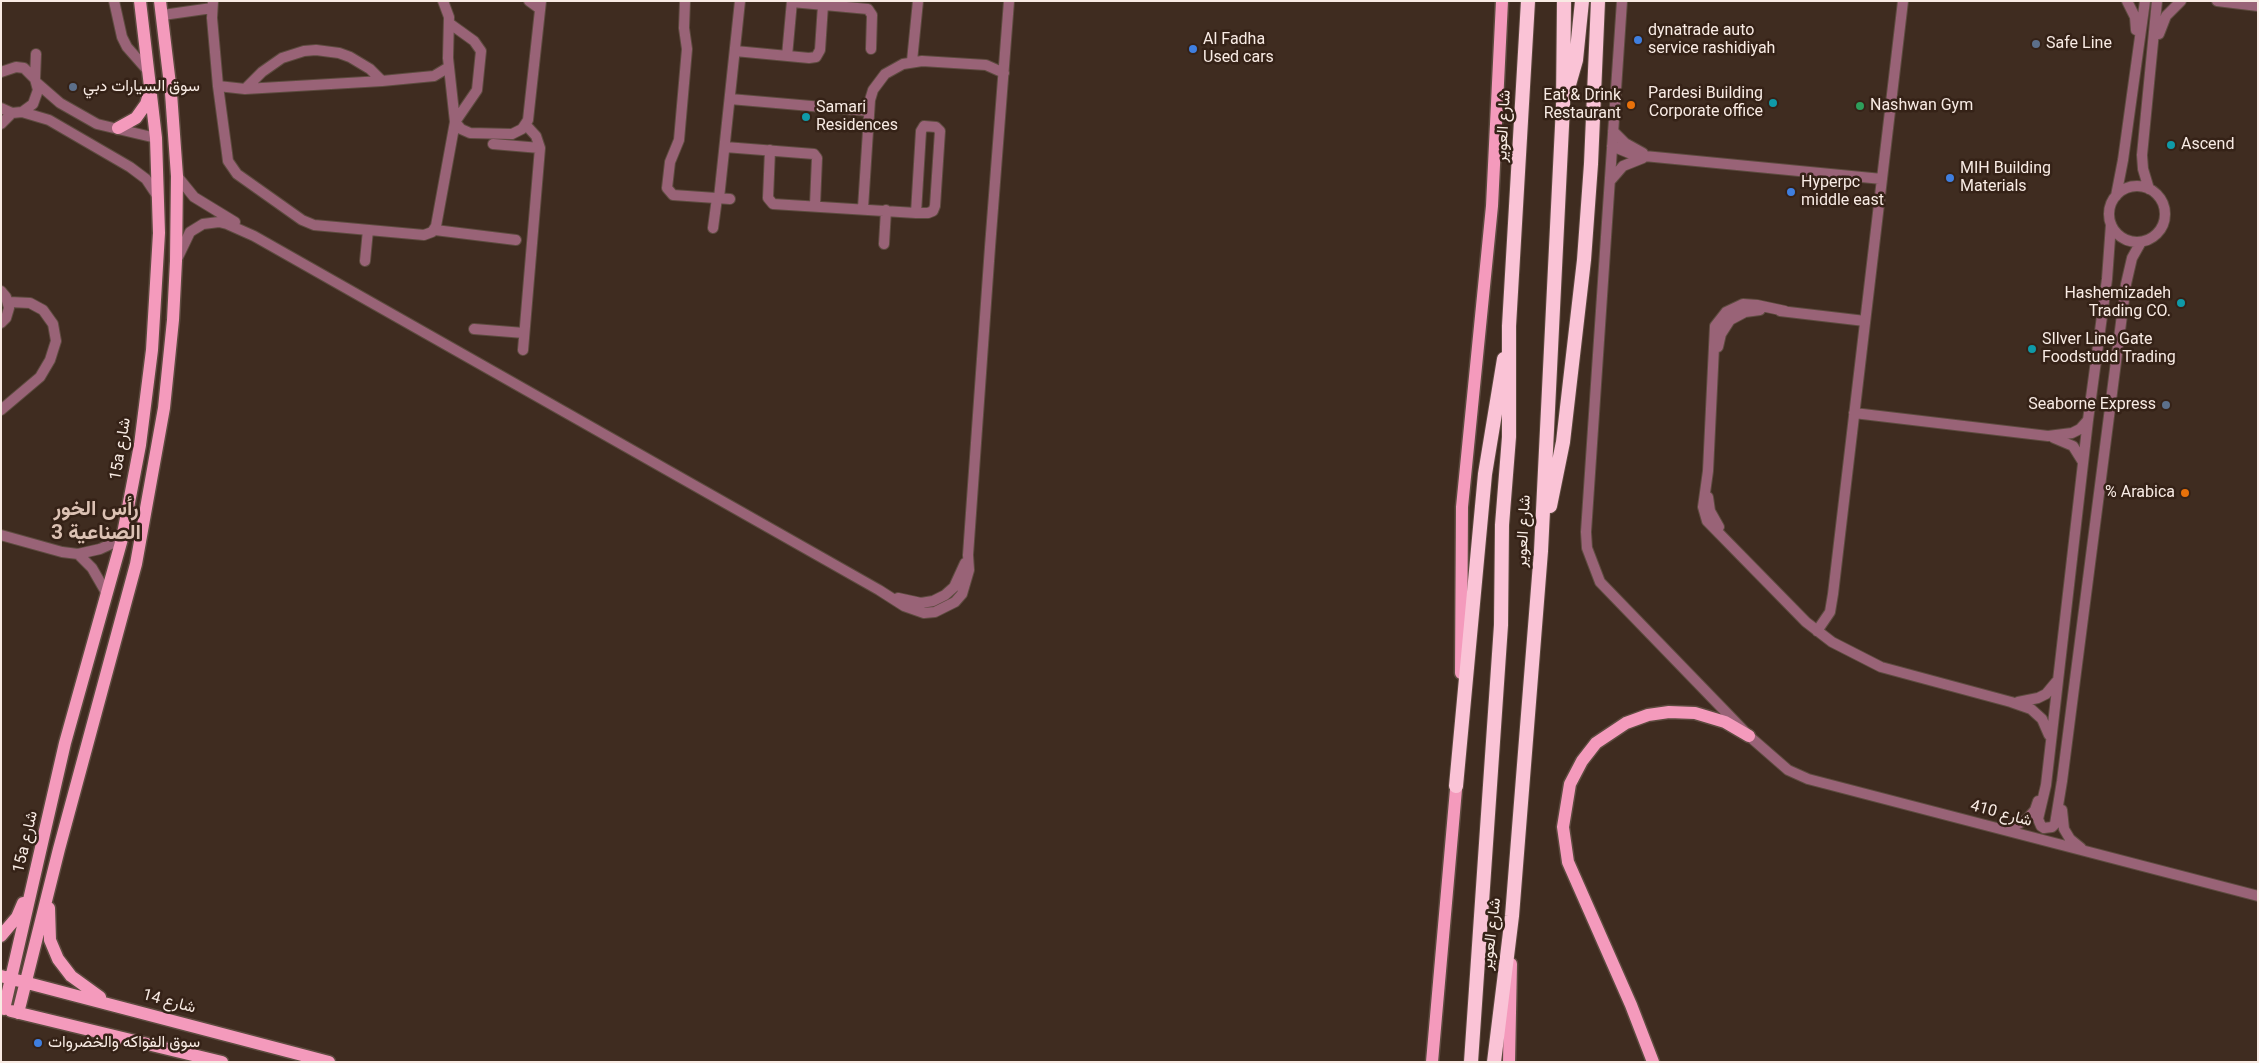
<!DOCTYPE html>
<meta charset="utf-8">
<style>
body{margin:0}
#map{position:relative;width:2259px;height:1063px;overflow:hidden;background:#3f2c20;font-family:Roboto,sans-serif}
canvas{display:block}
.frame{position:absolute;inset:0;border:2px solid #f8ebe4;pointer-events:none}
</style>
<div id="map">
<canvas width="2259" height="1063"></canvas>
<div class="frame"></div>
</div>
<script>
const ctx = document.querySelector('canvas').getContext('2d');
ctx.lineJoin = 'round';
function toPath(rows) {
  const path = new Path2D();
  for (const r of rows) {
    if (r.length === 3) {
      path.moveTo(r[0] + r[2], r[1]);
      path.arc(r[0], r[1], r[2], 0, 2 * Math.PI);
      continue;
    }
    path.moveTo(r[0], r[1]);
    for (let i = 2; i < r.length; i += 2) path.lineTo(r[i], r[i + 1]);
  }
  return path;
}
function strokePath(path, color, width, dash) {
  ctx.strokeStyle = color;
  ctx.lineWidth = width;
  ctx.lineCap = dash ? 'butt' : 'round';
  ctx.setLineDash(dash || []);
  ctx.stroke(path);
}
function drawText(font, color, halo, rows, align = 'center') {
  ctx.font = font + ' Roboto,Vazirmatn,sans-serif';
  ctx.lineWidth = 5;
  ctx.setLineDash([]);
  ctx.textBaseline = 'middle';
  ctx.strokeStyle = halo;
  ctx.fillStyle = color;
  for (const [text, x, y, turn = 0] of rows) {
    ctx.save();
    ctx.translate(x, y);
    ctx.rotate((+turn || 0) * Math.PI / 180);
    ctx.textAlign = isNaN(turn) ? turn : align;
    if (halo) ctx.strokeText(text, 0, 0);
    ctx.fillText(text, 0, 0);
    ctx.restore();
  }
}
const minor = toPath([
 [114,1,122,37,127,47,149,72],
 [213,1,212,18,218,86,227,153,228,161,237,174,302,220,314,225,424,235,432,232,436,226,455,122,448,58,449,17,443,1],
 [529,1,540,9],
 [685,1,684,28,687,49,679,140,670,162,667,188,673,195,730,199],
 [1622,1,1586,532,1587,548,1600,582,1749,736,1788,770,1808,779,2258,896],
 [2127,1,2135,17,2136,30],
 [2217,1,2258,6],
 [792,2,868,9,872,15,871,49],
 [163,15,212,8],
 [449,23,474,41,481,51,477,90,455,122,461,129,470,133,512,134,522,129,528,120,541,1],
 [2159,34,2166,16,2181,1],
 [735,51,809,58,816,57,820,50,823,5],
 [787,56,792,1],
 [912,61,918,1],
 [1,72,16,67,24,68,35,79,38,90,33,104,22,112,12,113,1,108],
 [35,79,36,54],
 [37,83,60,103,97,124,156,138],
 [218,86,245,89,382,81,434,76,449,67],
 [245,89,262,72,282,58,304,51,316,50,339,53,350,57,370,69,382,81],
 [730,99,869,111],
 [22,112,49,120,130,167,146,179,158,197],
 [1,124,12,113],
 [924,126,936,127,940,131,935,206,933,211,928,213,916,213,921,131,924,126],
 [1613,131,1625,143,1643,153],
 [493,144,540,148],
 [1612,146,1634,155,1882,179],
 [725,147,814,154,817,158,815,205],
 [770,150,768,198,773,204,916,213],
 [177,176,194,197,235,222],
 [1610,181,1623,166,1643,158],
 [2137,214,28],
 [2149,189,2143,169,2142,155,2157,1],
 [2116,196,2123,160,2145,1],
 [719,198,740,1],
 [863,208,870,100,873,90,885,74,903,64,922,61,986,65,1004,73],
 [2111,224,2107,279,2088,420,2046,785,2038,819,2041,826,2044,828,2052,827,2055,824,2062,781,2126,284,2132,258,2141,242],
 [713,228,717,198],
 [435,230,516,240],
 [884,244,886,210],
 [178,257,190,232,203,224,219,222,227,224,254,236,879,590,904,606,924,613,935,612,955,602,962,594,969,570,968,555,990,247,1009,1],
 [365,261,368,230],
 [1,291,6,297,9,308,6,318,1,323],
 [1780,311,1865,321],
 [1785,311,1757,305,1743,304,1726,312,1715,326,1708,471,1703,507,1707,521,1806,622,1832,642,1881,667,2011,702,2031,709,2042,719,2049,735],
 [474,329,524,333],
 [1718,347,1721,334,1730,320,1745,312,1760,310],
 [523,350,540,148,536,136,526,125],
 [1,410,40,377,50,360,56,341,53,324,43,310,30,303,9,302],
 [1854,413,2048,436,2072,433,2080,429,2088,420],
 [2054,438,2073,446,2083,462],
 [1708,497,1710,511,1719,527],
 [1,535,62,552,78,554,100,549,122,539],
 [78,554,92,568,107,594],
 [898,598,921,603,933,601,945,595,954,587,965,563],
 [1817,631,1830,612,1833,594,1903,1],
 [2018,702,2038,698,2046,694,2056,682],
 [2062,810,2064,829,2070,839,2081,848],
 [2002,828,2016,825,2027,819,2035,810,2038,801]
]);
const major = toPath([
 [118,128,136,118,146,104,150,91],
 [1461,673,1462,507,1492,206,1502,1],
 [49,908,50,940,58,959,71,976,100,997],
 [1,936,17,917,23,903],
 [1,976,329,1062],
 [4,1009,65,743,122,539,140,445,152,350,159,233,156,138,140,1],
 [11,1011,222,1062],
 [18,1013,59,849,136,564,164,408,173,320,176,261,177,176,171,93,160,1],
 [1432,1062,1457,778],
 [1509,1062,1511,964],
 [1653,1062,1631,1005,1568,862,1563,827,1570,784,1582,761,1596,743,1626,723,1648,715,1669,712,1695,713,1725,722,1749,736]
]);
const highway = toPath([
 [1568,88,1576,60,1582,1],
 [1550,506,1563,442,1584,260,1591,164,1598,1],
 [1456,786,1485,474,1504,359],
 [1471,1062,1501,625,1502,525,1509,437,1509,326,1528,1],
 [1494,1062,1512,916,1541,551,1563,106,1564,1]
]);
strokePath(minor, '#5d4b3f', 12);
strokePath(major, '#5d4b3f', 15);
strokePath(highway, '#5d4b3f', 16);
strokePath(minor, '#996377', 10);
strokePath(major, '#f49abc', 12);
strokePath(highway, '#fac3d6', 14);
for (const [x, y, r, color] of [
 [1638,40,5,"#3f7fe0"],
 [2036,44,5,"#5c6f8a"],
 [1193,49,5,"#3f7fe0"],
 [73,87,5,"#5c6f8a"],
 [1773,103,5,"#0f9aa8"],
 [1631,105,5,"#e8710a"],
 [1860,106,5,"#2e9e5b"],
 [806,117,5,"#0f9aa8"],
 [2171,145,5,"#0f9aa8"],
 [1950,178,5,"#3f7fe0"],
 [1791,192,5,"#3f7fe0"],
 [2181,303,5,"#0f9aa8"],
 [2032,349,5,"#0f9aa8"],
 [2166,405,5,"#5c6f8a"],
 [2185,493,5,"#e8710a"],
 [38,1043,5,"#3f7fe0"]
]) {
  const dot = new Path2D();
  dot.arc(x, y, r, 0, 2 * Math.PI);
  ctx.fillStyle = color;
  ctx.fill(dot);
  strokePath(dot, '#352217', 2);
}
drawText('16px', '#f8ebe4', '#352217', [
 ["dynatrade auto",1648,31],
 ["service rashidiyah",1648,49],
 ["Al Fadha",1203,40],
 ["Used cars",1203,58],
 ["Safe Line",2046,44],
 ["سوق السيارات دبي",83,87],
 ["Pardesi Building",1763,94,"right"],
 ["Corporate office",1763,112,"right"],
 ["Eat & Drink",1621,96,"right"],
 ["Restaurant",1621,114,"right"],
 ["Nashwan Gym",1870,106],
 ["Samari",816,108],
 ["Residences",816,126],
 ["Ascend",2181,145],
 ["MIH Building",1960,169],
 ["Materials",1960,187],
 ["Hyperpc",1801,183],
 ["middle east",1801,201],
 ["Hashemizadeh",2171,294,"right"],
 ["Trading CO.",2171,312,"right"],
 ["SIlver Line Gate",2042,340],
 ["Foodstudd Trading",2042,358],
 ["Seaborne Express",2156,405,"right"],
 ["% Arabica",2175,493,"right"],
 ["سوق الفواكه والخضروات",48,1043]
], 'left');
drawText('16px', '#f8ebe4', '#352217', [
 ["شارع العوير",1504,126,-87],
 ["15a شارع",121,449,-81],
 ["شارع العوير",1524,531,-87],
 ["شارع 410",2001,814,15],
 ["15a شارع",26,842,-77],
 ["شارع العوير",1492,934,-83],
 ["شارع 14",169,1002,15]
]);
drawText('bold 21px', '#dcc2b4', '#352217', [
 ["رأس الخور",96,510],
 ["الصناعية 3",96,534]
]);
</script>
